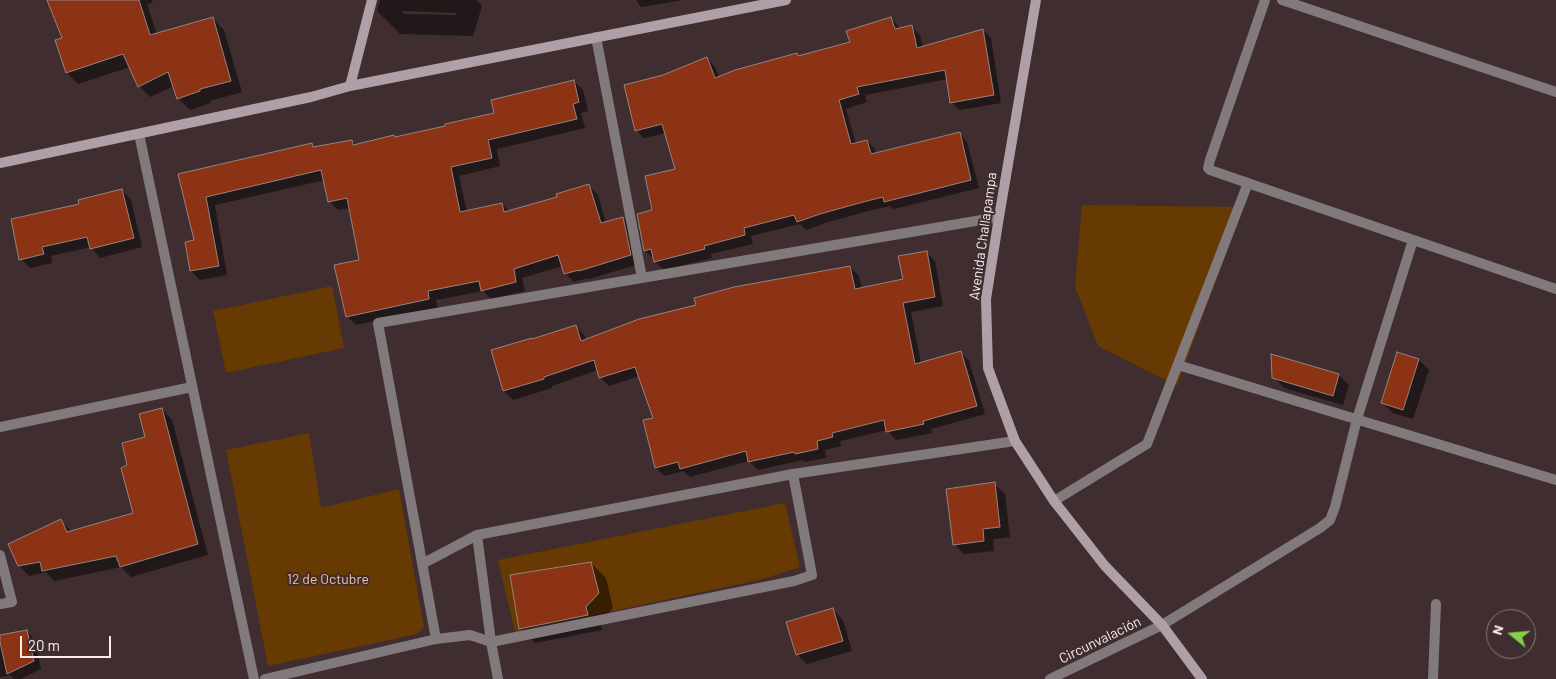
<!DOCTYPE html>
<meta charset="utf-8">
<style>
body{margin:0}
#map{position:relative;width:1556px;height:679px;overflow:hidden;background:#3f2d2f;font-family:Barlow,sans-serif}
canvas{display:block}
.north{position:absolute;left:1486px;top:609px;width:50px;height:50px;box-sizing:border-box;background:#3f2d2f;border:1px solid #89797b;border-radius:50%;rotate:287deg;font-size:14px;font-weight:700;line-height:20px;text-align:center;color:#f8ecec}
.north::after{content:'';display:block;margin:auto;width:18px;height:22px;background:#85cf4c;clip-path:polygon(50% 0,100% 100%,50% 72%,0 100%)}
.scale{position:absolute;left:20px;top:636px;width:91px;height:22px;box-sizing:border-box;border:2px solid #f8ecec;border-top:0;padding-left:6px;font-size:15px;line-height:18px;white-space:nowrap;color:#f8ecec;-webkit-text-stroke:4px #3f2d2f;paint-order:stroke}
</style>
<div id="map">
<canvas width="1556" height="679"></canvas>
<div class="north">N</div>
<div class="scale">20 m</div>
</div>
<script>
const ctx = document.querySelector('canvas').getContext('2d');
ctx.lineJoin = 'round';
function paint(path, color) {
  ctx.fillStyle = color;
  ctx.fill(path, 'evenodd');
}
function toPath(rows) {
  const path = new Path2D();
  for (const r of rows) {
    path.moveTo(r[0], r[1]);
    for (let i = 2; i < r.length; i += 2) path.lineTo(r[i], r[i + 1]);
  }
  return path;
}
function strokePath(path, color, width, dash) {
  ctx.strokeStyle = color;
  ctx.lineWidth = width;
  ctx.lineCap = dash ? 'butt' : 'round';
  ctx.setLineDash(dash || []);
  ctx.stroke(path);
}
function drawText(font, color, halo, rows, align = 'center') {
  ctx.font = font + ' Barlow,sans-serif';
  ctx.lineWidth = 4;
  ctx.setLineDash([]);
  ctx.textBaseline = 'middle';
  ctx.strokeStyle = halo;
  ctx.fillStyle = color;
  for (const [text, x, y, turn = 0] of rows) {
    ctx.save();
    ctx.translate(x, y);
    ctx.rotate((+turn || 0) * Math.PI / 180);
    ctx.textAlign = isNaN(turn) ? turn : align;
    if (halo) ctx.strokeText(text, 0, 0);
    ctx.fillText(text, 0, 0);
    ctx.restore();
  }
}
paint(toPath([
 [1082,205,1243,207,1177,386,1098,346,1075,287],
 [332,286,344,348,226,373,213,311],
 [309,433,321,508,399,489,424,627,417,634,268,666,226,450],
 [785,503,800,567,763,579,515,632,498,560]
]), '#673903');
paint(toPath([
 [49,0,152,0,153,2,147,5,157,34,213,19,224,30,242,92,210,101,211,103,190,110,178,98,174,86,150,97,139,86,130,67,78,84,67,73,57,41,64,39],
 [380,0,476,0,482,6,473,36,400,34,377,11],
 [403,11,457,13,456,15,403,14],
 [636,0,683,0,641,7],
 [891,18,899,27,900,29,912,27,920,35,923,48,983,30,991,38,1001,103,960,110,951,102,948,79,865,95,867,102,846,109,856,144,867,141,875,149,876,154,959,133,967,142,979,188,894,209,890,206,872,210,828,222,806,230,800,224,751,236,753,244,711,254,712,258,664,270,655,262,654,259,645,251,653,211,677,170,666,133,644,138,636,130,663,77,707,58,715,67,719,77,797,55,799,57,851,42],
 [574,81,583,90,588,111,581,113,585,128,497,149,500,166,459,176,467,212,502,204,510,212,558,198,589,186,598,195,606,223,623,218,632,227,639,264,589,279,588,278,574,282,565,273,563,266,522,278,525,291,491,299,483,291,436,300,438,308,356,325,347,316,361,261,350,208,338,210,329,201,325,180,215,205,227,275,200,280,191,271,195,241,180,175,311,145,314,148,352,141,356,145,396,138,495,114],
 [122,190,131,200,142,247,100,258,91,247,51,256,52,263,30,268,21,259,81,205],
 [926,252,935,261,943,306,911,312,921,364,961,353,969,361,985,414,931,429,932,433,896,440,887,430,840,441,841,446,825,450,826,458,804,462,803,460,758,470,749,461,690,477,683,471,665,476,656,468,654,419,639,376,609,386,600,377,598,370,552,386,552,388,513,400,504,391,493,351,533,341,575,326,584,335,586,340,850,267,859,276,862,289,904,280],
 [1273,355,1339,375,1349,385,1343,405,1284,388,1274,377],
 [1419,360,1429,370,1413,419,1393,413,1382,403],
 [162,409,172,420,208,555,131,577,121,567,54,581,46,572,29,576,19,565,61,521,71,531,134,514,128,466,146,438],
 [994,484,1005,494,1010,537,993,539,994,551,964,554,954,544],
 [591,563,606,578,613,608,600,622,602,630,535,643,520,628],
 [833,610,843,620,852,651,807,664,797,654],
 [27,631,35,640,41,669,21,679,14,679,10,675,0,677,0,637]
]), '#0007');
const building = toPath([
 [47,0,139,0,150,35,213,17,231,81,200,89,200,91,177,99,168,72,138,87,123,54,66,73,55,40,62,38,47,0],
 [891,17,895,29,912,25,917,48,983,29,994,95,950,103,945,70,857,87,859,94,839,100,851,144,867,140,871,154,960,132,971,180,884,202,883,197,863,202,820,214,797,222,794,215,744,228,745,235,704,246,705,249,654,262,651,249,644,251,637,214,652,210,645,176,675,169,662,124,635,131,624,85,663,75,707,57,715,78,735,70,797,53,798,56,850,42,846,31,891,17],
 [574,80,579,102,573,104,577,119,488,140,492,158,451,167,460,212,502,203,504,212,557,197,556,194,589,184,601,223,623,217,631,255,579,271,579,270,564,274,558,255,514,269,516,282,481,291,479,281,428,291,429,299,346,317,334,265,359,260,347,198,328,202,321,170,206,197,219,266,190,271,185,242,194,240,178,174,312,143,313,147,352,140,353,145,394,135,395,137,445,126,445,124,494,113,491,100,574,80],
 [122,189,134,238,90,249,87,237,42,247,44,254,19,260,11,219,79,204,78,200,122,189],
 [927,251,935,297,903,303,915,364,961,351,977,406,923,421,924,424,886,432,884,420,832,433,833,437,817,441,818,449,795,454,794,452,748,462,746,451,680,469,678,462,655,468,643,420,653,418,635,367,599,378,594,360,544,377,544,379,503,391,491,350,532,338,532,339,576,325,581,341,639,319,696,305,694,298,734,287,850,266,855,289,903,279,898,256,927,251],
 [1397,352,1419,359,1403,410,1381,403,1397,352],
 [1271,354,1339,374,1333,396,1272,378,1271,354],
 [162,408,198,544,120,567,116,556,42,571,40,562,18,566,8,544,61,519,67,532,133,513,121,468,127,465,122,443,145,437,139,414,162,408],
 [995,482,1000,527,983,529,984,541,953,545,946,489,995,482],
 [591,562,599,593,586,607,588,615,519,629,510,575,591,562],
 [833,608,843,641,796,655,786,622,833,608],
 [27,630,34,661,7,674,0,642,0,635,27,630]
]);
paint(building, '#8c3316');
strokePath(building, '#96837d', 1);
strokePath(toPath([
 [491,642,794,581,812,575,793,474],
 [1433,679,1436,604]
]), '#81797c', 10);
strokePath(toPath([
 [1265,0,1210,160,1208,168,1210,170,1556,289],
 [1282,0,1556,92],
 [596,37,642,278],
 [139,134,254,679],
 [1178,365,1556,480],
 [0,427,192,387],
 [1054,501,1147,444,1248,183],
 [477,535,491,642,498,679],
 [0,555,12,602,0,604],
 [422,564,477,535,793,474,1015,441],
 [436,639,378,323,999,217],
 [265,679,436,639,470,635,491,642],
 [1050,679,1162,625,1320,528,1330,520,1335,507,1357,419,1413,240]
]), '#81797c', 10);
strokePath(toPath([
 [1036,0,999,217,986,299,988,368,1015,441,1054,501,1105,566,1162,625,1202,679],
 [350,86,372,0],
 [0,163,311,97,350,86,786,0]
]), '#aea0a6', 10);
drawText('14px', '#f8ecec', '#3f2d2f', [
 ["Avenida Challapampa",983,236,-82],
 ["Circunvalación",1100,640,-26]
]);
drawText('14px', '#fcc18e', '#3f2d2f', [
 ["12 de Octubre",328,579]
]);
</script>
